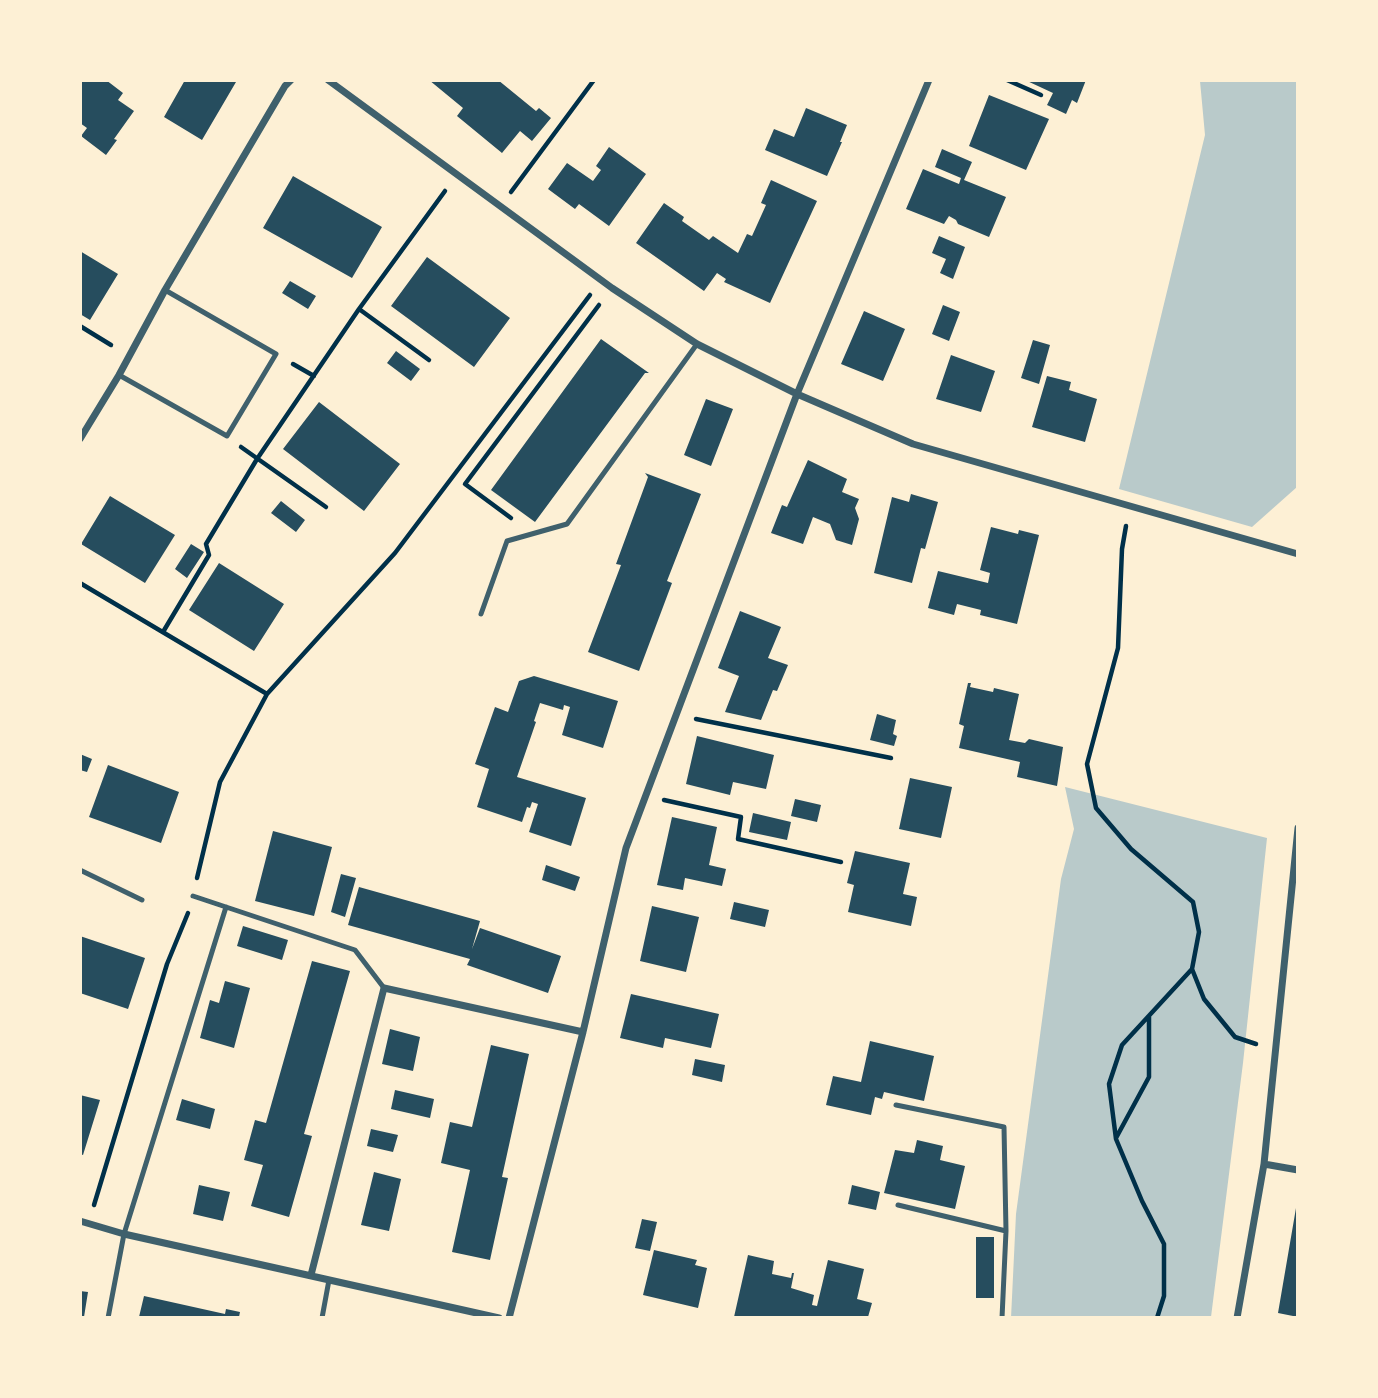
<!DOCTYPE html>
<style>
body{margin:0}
#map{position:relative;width:1378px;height:1398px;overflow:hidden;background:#fdf0d5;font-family:Quicksand,sans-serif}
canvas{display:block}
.frame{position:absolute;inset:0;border:82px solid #fdf0d5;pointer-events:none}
</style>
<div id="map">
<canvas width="1378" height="1398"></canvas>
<div class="frame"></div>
</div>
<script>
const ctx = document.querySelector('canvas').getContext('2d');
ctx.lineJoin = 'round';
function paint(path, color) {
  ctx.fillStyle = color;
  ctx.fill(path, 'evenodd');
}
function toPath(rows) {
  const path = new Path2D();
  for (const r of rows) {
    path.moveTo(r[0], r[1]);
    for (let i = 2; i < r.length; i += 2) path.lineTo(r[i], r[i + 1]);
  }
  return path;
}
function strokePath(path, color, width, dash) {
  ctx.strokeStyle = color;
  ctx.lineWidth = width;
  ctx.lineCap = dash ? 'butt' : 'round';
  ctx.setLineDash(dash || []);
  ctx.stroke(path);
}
paint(toPath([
 [1200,81,1297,81,1297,487,1252,527,1119,489,1205,135],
 [1065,787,1267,838,1243,1063,1211,1317,1011,1318,1016,1214,1061,879,1074,829]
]), '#b9caca');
paint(toPath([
 [80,80,106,80,123,93,118,100,134,111,114,139,117,140,106,155,81,136,87,128,80,123],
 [185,80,236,82,202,140,164,117],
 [429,80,498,80,536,111,539,108,551,118,532,141,520,131,502,153,457,116,463,108],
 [1025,80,1086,80,1077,103,1072,100,1066,114,1047,105,1053,93],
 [989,95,1049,119,1026,170,969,146],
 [806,108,847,125,840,142,842,142,827,176,765,150,774,129,794,137],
 [609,147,646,174,609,226,579,204,575,209,548,189,567,163,593,181,601,170,596,166],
 [942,149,972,162,964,180,1006,197,989,237,958,224,956,220,949,216,944,224,906,209,923,169,959,184,961,178,935,167],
 [293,176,382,227,352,278,263,228],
 [771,180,817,201,770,303,724,282,726,279,717,273,704,291,636,243,664,203,684,217,682,221,709,240,713,236,738,253,747,234,752,236,766,205,761,203],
 [939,236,965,247,953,279,940,273,946,259,932,253],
 [80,251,118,274,90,320,80,314],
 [427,257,510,318,474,367,391,306],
 [290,281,316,296,308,309,282,293],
 [943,305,960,312,949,341,932,334],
 [864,311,905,329,883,381,841,364],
 [601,339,649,373,645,373,535,522,491,490],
 [1033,340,1050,345,1039,384,1021,378],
 [396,351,420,369,411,381,387,363],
 [951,355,995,371,981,412,936,399],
 [1047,376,1071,382,1069,390,1097,399,1085,442,1032,427],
 [706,399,733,409,711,466,684,455],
 [319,402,400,464,364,511,283,449],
 [808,460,847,479,842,492,859,499,855,508,859,519,852,545,836,540,830,524,813,517,803,544,771,533,782,505,787,507],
 [645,473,701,494,667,581,672,583,639,671,588,652,621,565,616,564,648,477],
 [911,494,938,502,925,549,921,548,912,583,874,573,892,497,909,502],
 [110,496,175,535,145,583,81,544],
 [281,501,305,520,296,532,271,513],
 [991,527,1018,534,1019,530,1039,535,1017,624,980,615,981,610,957,604,954,615,928,608,938,571,988,583,990,573,980,570],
 [191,544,204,552,187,578,175,569],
 [219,563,284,604,254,651,189,610],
 [740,611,781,627,768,658,788,665,777,691,773,690,761,720,725,712,739,676,718,668],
 [534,676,618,701,603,748,562,735,570,707,564,705,563,710,540,703,534,721,536,722,517,777,586,798,571,846,529,832,538,804,532,802,530,808,527,807,522,822,477,807,489,769,475,764,495,707,508,712,519,681],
 [968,683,971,683,970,687,993,692,994,688,1019,694,1009,740,1025,743,1029,739,1063,747,1057,786,1017,777,1020,762,959,748,964,726,959,724],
 [877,714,896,720,893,734,897,736,894,746,870,740],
 [697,736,774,755,766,789,733,782,730,795,686,784],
 [80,754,92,759,87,772,80,770],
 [108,765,179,792,161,843,89,817],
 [910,778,952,787,941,838,899,829],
 [795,799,821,805,817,822,791,816],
 [753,813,791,822,787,840,749,832],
 [672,817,717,827,709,865,726,869,722,886,685,878,683,890,657,885],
 [273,831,332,847,314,916,255,901],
 [855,851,910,863,903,894,917,897,911,926,848,912,854,885,847,883],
 [546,865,580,877,575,891,542,880],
 [341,874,356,878,345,917,331,912],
 [359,887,480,921,472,949,480,928,561,956,548,993,467,965,470,959,348,925],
 [734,902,769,910,765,927,730,919],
 [652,906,699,917,686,972,640,961],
 [243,926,288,940,282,960,237,946],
 [80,936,145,958,128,1009,80,993],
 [312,961,350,971,304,1134,312,1136,289,1217,251,1206,263,1165,244,1160,255,1120,266,1123],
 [225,981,250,988,234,1048,200,1038,210,1000,219,1003],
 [631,994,719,1014,711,1048,665,1038,663,1048,620,1038],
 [390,1029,420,1037,413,1071,382,1064],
 [870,1041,934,1056,924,1101,884,1092,882,1099,875,1097,871,1115,826,1105,833,1076,861,1082],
 [491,1045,529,1054,502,1177,508,1178,490,1260,452,1252,470,1170,441,1163,450,1122,472,1127],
 [695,1059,725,1065,722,1082,692,1075],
 [395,1090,434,1099,430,1118,391,1109],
 [80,1095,100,1100,83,1155,80,1154],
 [182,1099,215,1109,210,1129,176,1120],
 [371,1129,398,1135,393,1152,367,1146],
 [917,1140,943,1146,940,1160,965,1166,955,1209,884,1193,895,1150,914,1153],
 [374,1172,401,1179,389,1231,361,1225],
 [199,1185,230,1192,223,1221,193,1214],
 [852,1185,880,1192,876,1210,848,1204],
 [1296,1208,1298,1208,1298,1317,1278,1313],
 [642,1219,657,1222,650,1251,635,1248],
 [976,1237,994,1237,994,1298,976,1298],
 [654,1250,697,1260,695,1265,707,1268,698,1308,643,1295],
 [748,1255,774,1261,772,1274,791,1278,792,1273,794,1273,791,1288,814,1295,812,1305,817,1306,828,1260,864,1269,857,1299,872,1303,868,1317,734,1317],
 [80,1291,88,1292,84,1317,80,1317],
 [144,1296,225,1314,226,1309,240,1312,239,1317,139,1317]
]), '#264d5e');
strokePath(toPath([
 [1007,80,1041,95],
 [511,192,594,80],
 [359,309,429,360],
 [80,326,111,345],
 [293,364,314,376],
 [241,447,326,507],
 [511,518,465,484,599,305],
 [1126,526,1122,549,1118,648,1087,764,1096,808,1131,849,1193,902,1199,932,1192,969,1122,1045,1109,1084,1116,1139,1142,1201,1164,1244,1164,1296,1157,1318],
 [80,583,267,694],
 [163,632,209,555,206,544,257,459,359,309,445,191],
 [696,719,891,758],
 [664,800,741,817,738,839,841,862],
 [197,878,220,782,267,694,395,553,590,295],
 [1192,969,1204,999,1235,1037,1256,1044],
 [1116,1138,1149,1077,1149,1016],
 [94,1205,167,964,188,913]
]), '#003049', 4.5);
strokePath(toPath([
 [119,375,227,436,276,354,165,290],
 [481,614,507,541,567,524,697,344],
 [80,870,142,900],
 [193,896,355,950,384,988],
 [896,1105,1004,1127,1006,1231],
 [898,1205,1006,1231,1002,1318],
 [108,1318,124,1234,226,907],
 [322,1318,329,1280]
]), '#3f606c', 5);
strokePath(toPath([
 [328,80,612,288,697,344,797,394,913,444,1298,554],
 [80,439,119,375,165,290,285,86,291,80],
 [1264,1164,1298,1170],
 [80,1221,124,1234,499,1318],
 [311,1275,384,988,583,1032],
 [509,1318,583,1032,626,848,797,394,929,80],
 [1237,1318,1264,1164,1298,828]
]), '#3f606c', 7);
</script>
